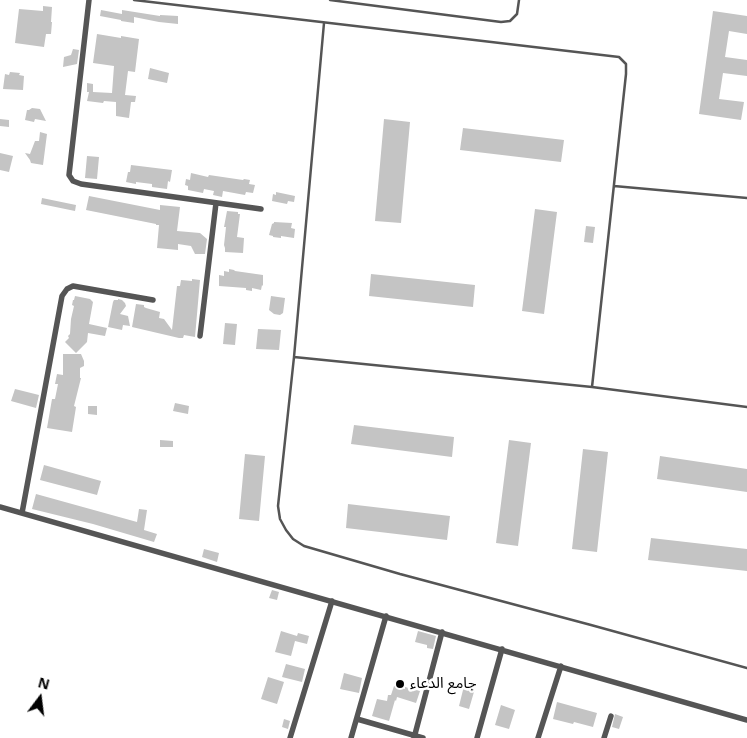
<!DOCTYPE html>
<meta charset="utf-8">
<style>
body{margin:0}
#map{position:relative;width:747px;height:738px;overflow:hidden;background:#fff;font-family:"Noto Sans",sans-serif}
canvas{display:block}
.north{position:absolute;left:15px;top:673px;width:50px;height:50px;-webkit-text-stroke:4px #fff;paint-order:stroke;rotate:15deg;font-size:14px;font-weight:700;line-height:20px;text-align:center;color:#000}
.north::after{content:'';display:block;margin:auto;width:18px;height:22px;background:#000;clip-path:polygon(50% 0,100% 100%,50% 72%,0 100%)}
</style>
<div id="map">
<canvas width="747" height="738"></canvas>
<div class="north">N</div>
</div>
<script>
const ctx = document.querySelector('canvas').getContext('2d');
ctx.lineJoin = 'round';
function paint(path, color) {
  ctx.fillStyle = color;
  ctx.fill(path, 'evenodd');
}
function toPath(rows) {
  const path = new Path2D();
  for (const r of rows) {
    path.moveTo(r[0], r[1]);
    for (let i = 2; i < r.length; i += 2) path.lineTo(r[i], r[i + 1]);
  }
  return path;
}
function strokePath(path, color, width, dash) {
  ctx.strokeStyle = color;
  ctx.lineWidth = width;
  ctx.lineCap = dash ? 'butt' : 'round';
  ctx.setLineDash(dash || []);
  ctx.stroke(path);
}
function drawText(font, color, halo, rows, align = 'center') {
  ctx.font = font + ' "Noto Sans","Noto Sans Arabic",sans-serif';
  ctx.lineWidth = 5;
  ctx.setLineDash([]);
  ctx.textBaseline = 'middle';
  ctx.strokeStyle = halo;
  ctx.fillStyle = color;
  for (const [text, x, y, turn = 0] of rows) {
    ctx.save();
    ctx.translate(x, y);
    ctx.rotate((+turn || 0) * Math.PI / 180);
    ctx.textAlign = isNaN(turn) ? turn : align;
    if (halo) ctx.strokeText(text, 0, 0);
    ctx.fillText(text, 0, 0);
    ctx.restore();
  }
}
paint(toPath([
 [43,6,52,7,51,22,52,22,51,34,46,34,44,47,15,43,19,9,43,11],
 [101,10,122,14,122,10,160,16,160,15,178,16,178,24,159,22,134,17,134,23,121,21,121,20,100,16],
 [713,11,747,16,747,34,729,31,725,57,747,60,747,76,723,73,719,99,744,102,741,120,699,114],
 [97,34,121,38,121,36,139,39,135,72,128,71,125,95,136,96,135,102,131,102,129,118,116,116,116,102,104,101,103,103,87,101,89,92,87,92,87,83,93,84,93,92,112,93,114,66,93,63],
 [73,49,79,50,77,64,63,67,64,57,71,55],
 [150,68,169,73,167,83,148,79],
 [10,72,20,73,19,75,24,76,23,90,3,89,5,74,9,75],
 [32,108,40,109,46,121,35,119,34,122,25,120,27,110,29,110],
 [0,119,9,120,9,127,0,126],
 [384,119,410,122,401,223,375,221],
 [463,128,564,140,561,162,460,150],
 [40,132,47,134,43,165,31,163,30,160,25,153,30,154,35,141,39,141],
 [0,153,13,156,9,172,0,170],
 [87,156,99,157,97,179,85,178],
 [131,165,172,170,170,182,168,181,167,189,152,187,152,184,136,182,136,184,126,182,128,172,130,172],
 [191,173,208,177,209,175,243,180,244,179,250,180,249,184,255,185,253,193,246,192,245,195,223,191,222,197,213,195,214,191,204,189,203,193,188,190,188,186,185,185,186,179,190,180],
 [276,192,295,196,294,202,288,201,287,204,272,201,273,194,276,195],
 [89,196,160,210,160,205,180,207,177,231,200,233,207,239,205,254,195,254,191,246,178,244,178,250,157,248,159,225,156,225,156,224,86,210],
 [42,198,76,205,75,211,41,204],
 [535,209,557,212,544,314,522,311],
 [227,211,238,212,238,214,240,214,237,237,244,238,243,253,225,252,225,248,224,245,226,227,224,227],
 [274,222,292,223,291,228,295,229,294,238,281,236,281,238,273,237,273,236,269,235,272,224,274,223],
 [586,226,595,227,593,243,584,242],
 [229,269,234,270,235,271,263,275,263,286,262,285,261,290,252,288,252,291,246,290,246,288,219,286,219,275,224,276,224,271,229,272],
 [371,274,475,285,473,307,369,296],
 [192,279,200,280,195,337,184,335,183,338,179,338,132,327,136,304,144,305,144,307,146,308,160,312,159,318,164,319,172,330,177,286,180,286,181,280,192,281],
 [75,296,90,299,93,302,89,324,107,328,105,336,88,333,87,342,76,353,65,342,69,338,68,336,70,334,71,319,74,306,72,305,73,300,74,300],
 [271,296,285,298,283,313,280,315,274,314,269,310],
 [118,299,122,300,125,303,126,306,120,314,128,316,130,326,123,325,122,330,108,327,113,302,114,300,118,300],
 [225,323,237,324,235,345,223,344],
 [258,329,281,330,279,350,256,349],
 [63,354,81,354,84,361,84,366,80,368,80,378,81,378,74,406,76,407,72,432,47,428,52,399,55,399,58,384,55,384,57,374,63,375],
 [15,389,39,395,36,408,11,401],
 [175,403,189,406,188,414,173,411],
 [88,406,97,406,97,415,88,414],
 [354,425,454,437,452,457,351,444],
 [160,440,173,441,173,447,160,447],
 [509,440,531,443,518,546,496,543],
 [583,449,608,452,597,552,572,549],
 [245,454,265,456,259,521,239,519],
 [660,456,747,469,747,492,657,479],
 [44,465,101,481,97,495,40,480],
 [36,494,137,522,139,509,147,510,144,530,157,534,154,542,93,524,32,509],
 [348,504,450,516,447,540,346,528],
 [651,538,747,549,747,571,648,560],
 [204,549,219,553,217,562,202,557],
 [272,590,279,592,277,600,269,598],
 [281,631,297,636,298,633,309,636,307,644,295,641,291,656,275,652],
 [418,631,436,636,433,649,427,648,427,645,415,642],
 [286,664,305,669,302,682,282,677],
 [344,673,362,678,359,693,340,689],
 [268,677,284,682,277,704,261,699],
 [465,682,476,685,469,709,459,706],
 [394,686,405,689,405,687,420,691,416,703,397,697,396,701,395,700,389,721,372,716,377,699,387,701,388,695,391,695],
 [557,702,597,713,593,727,574,722,573,724,553,719],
 [501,705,515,710,509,729,495,725],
 [615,714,623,717,619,729,612,727],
 [284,719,290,721,288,729,282,727]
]), '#c4c4c4');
strokePath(toPath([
 [134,0,619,57,626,64,626,74,592,387],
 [330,0,501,22,510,21,517,14,519,0],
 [324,23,294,357,278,506,280,519,286,530,293,539,304,546,400,574,591,625,747,668],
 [614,186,747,198],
 [294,357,592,387,747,407]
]), '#555', 2.5);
strokePath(toPath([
 [89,0,69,175,73,181,81,184,261,209],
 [200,336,216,203],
 [0,507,747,720],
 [22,513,62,296,67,289,73,286,153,300],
 [357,719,423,738],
 [290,738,332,601],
 [351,738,386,616],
 [414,738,442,632],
 [477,738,502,649],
 [538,738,561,666],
 [604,738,611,716]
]), '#555', 5.5);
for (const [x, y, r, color] of [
 [400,684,5,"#000"]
]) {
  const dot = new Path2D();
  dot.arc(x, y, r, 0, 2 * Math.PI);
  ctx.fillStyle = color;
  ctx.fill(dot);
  strokePath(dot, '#fff', 2);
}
drawText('15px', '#000', '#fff', [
 ["جامع الدعاء",410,684]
], 'left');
</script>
